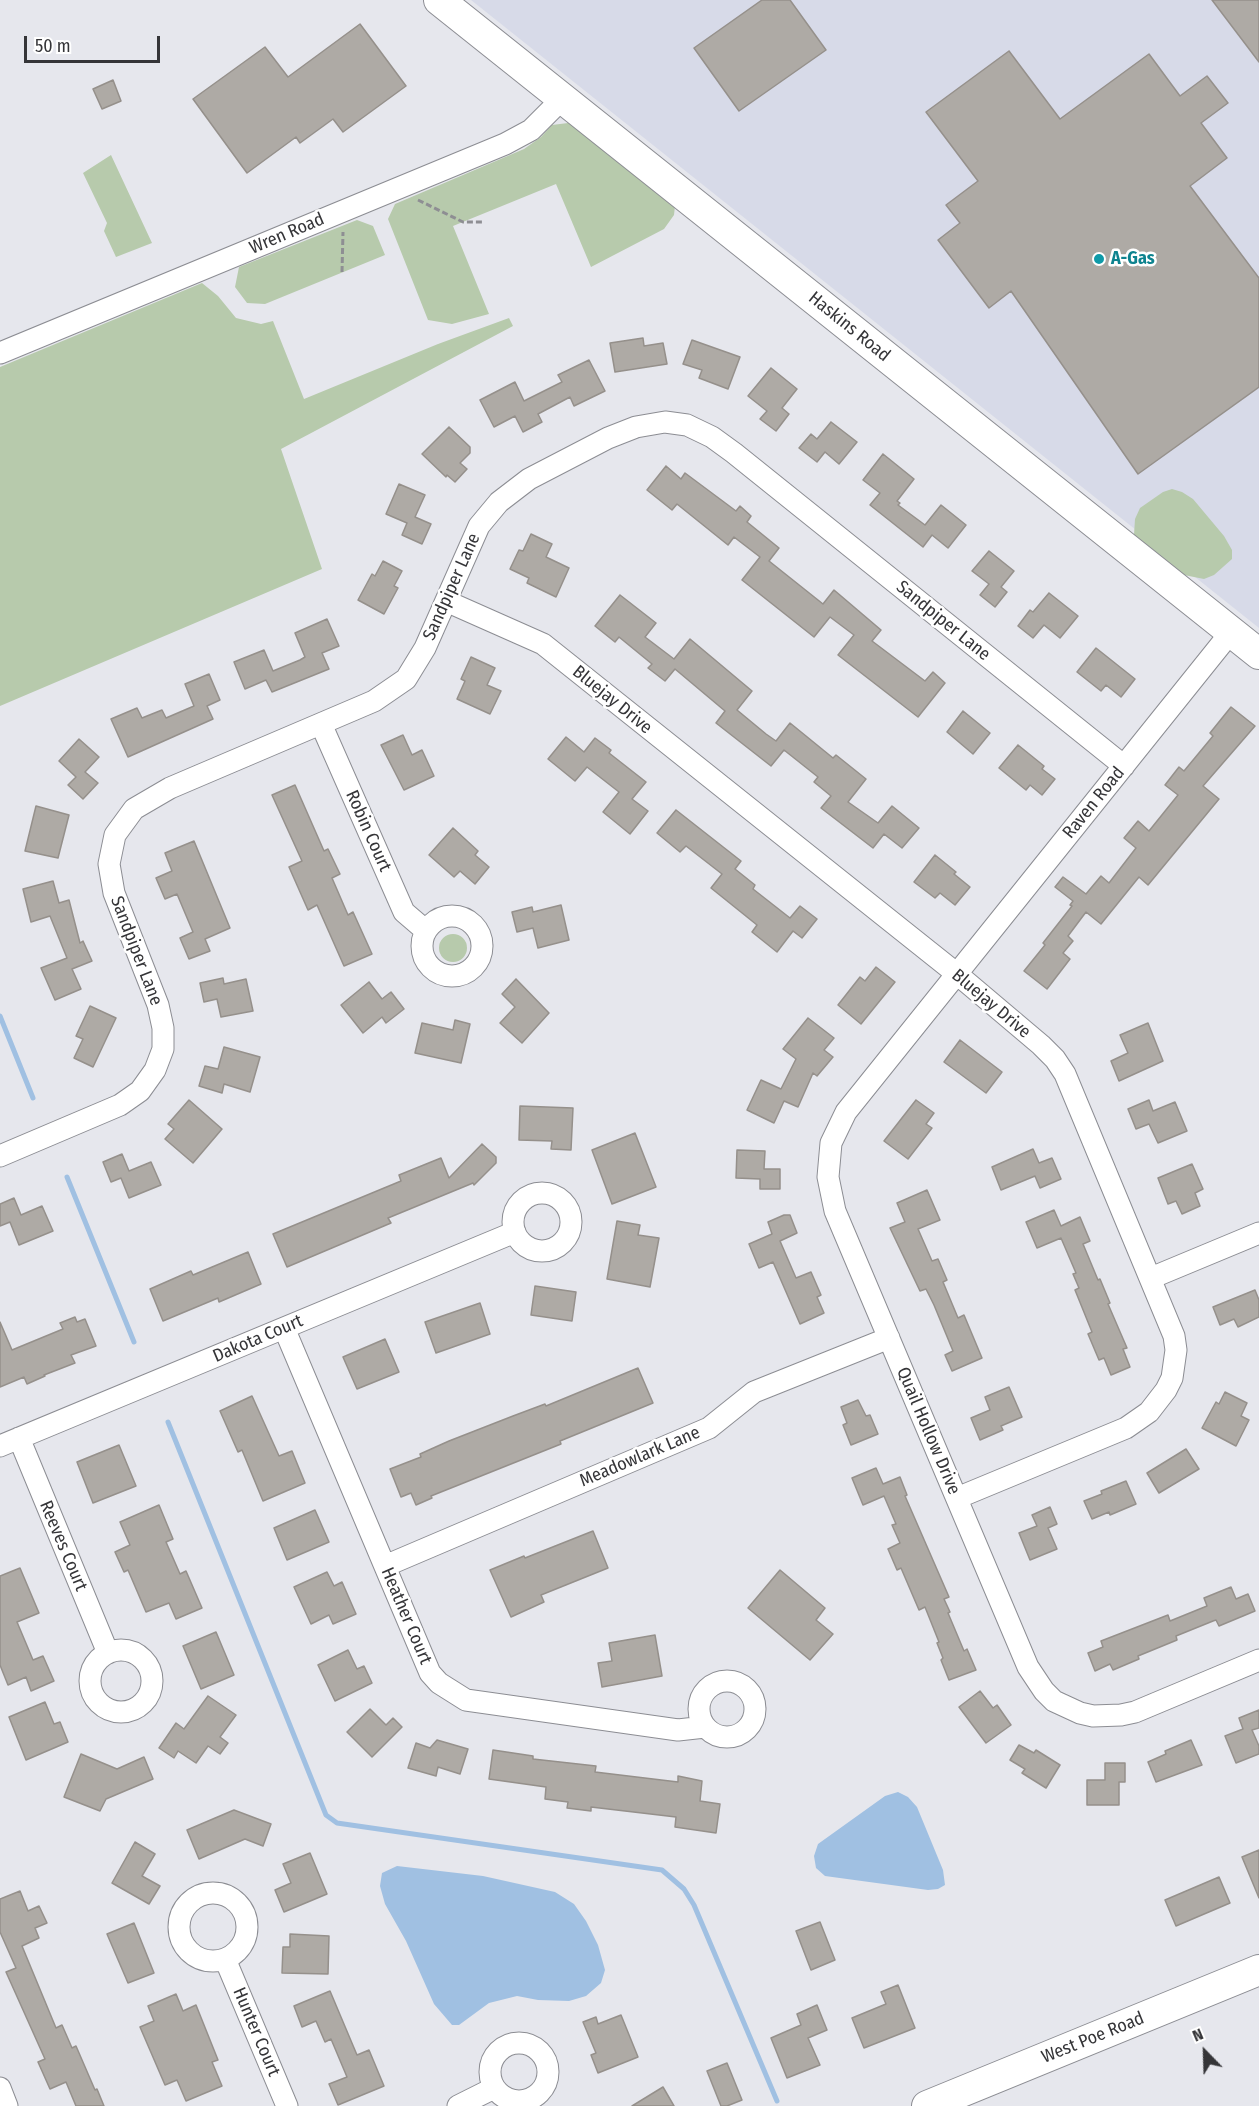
<!DOCTYPE html>
<style>
body{margin:0}
#map{position:relative;width:1259px;height:2106px;overflow:hidden;background:#e6e7ed;font-family:"Fira Sans Condensed",sans-serif}
canvas{display:block}
.north{position:absolute;left:1175px;top:2022px;width:60px;height:60px;-webkit-text-stroke:4px #fff;paint-order:stroke;rotate:337deg;font-size:16px;font-weight:700;line-height:24px;text-align:center;color:#353538}
.north::after{content:'';display:block;margin:auto;width:21px;height:27px;background:#353538;clip-path:polygon(50% 0,100% 100%,50% 72%,0 100%)}
.scale{position:absolute;left:24px;top:36px;width:136px;height:27px;box-sizing:border-box;border:3px solid #353538;border-top:0;padding-left:8px;font-size:18px;line-height:21px;white-space:nowrap;color:#353538;-webkit-text-stroke:4px #fff;paint-order:stroke}
</style>
<div id="map">
<canvas width="1259" height="2106"></canvas>
<div class="north">N</div>
<div class="scale">50 m</div>
</div>
<script>
const ctx = document.querySelector('canvas').getContext('2d');
ctx.lineJoin = 'round';
function paint(path, color) {
  ctx.fillStyle = color;
  ctx.fill(path, 'evenodd');
}
function toPath(rows) {
  const path = new Path2D();
  for (const r of rows) {
    if (r.length === 3) {
      path.moveTo(r[0] + r[2], r[1]);
      path.arc(r[0], r[1], r[2], 0, 2 * Math.PI);
      continue;
    }
    path.moveTo(r[0], r[1]);
    for (let i = 2; i < r.length; i += 2) path.lineTo(r[i], r[i + 1]);
  }
  return path;
}
function strokePath(path, color, width, dash) {
  ctx.strokeStyle = color;
  ctx.lineWidth = width;
  ctx.lineCap = dash ? 'butt' : 'round';
  ctx.setLineDash(dash || []);
  ctx.stroke(path);
}
function drawText(font, color, halo, rows, align = 'center') {
  ctx.font = font + ' "Fira Sans Condensed",sans-serif';
  ctx.lineWidth = 5;
  ctx.setLineDash([]);
  ctx.textBaseline = 'middle';
  ctx.strokeStyle = halo;
  ctx.fillStyle = color;
  for (const [text, x, y, turn = 0] of rows) {
    ctx.save();
    ctx.translate(x, y);
    ctx.rotate((+turn || 0) * Math.PI / 180);
    ctx.textAlign = isNaN(turn) ? turn : align;
    if (halo) ctx.strokeText(text, 0, 0);
    ctx.fillText(text, 0, 0);
    ctx.restore();
  }
}
paint(toPath([
 [471,0,1259,0,1259,628]
]), '#d7dae8');
paint(toPath([
 [568,123,588,131,675,206,674,215,664,229,591,267,556,184,453,226,489,314,452,324,428,320,388,219,395,204,524,149,541,137,552,125],
 [111,155,152,243,116,257,104,231,107,223,83,173],
 [357,220,373,226,385,255,265,304,247,303,235,287,239,267],
 [202,283,218,296,236,318,261,324,273,321,304,399,438,344,509,318,513,326,281,449,322,569,0,706,0,367],
 [1172,489,1182,492,1193,499,1224,536,1232,550,1232,559,1214,575,1204,579,1184,575,1134,535,1135,519,1140,508,1163,492],
 [453,948,14]
]), '#b7caac');
paint(toPath([
 [898,1792,908,1797,917,1807,943,1870,945,1885,938,1889,928,1890,825,1876,816,1868,814,1856,818,1844,885,1796],
 [397,1866,483,1876,555,1892,574,1904,586,1921,598,1945,605,1970,601,1983,586,1996,569,2001,538,2000,517,1996,489,2003,459,2025,452,2025,434,2004,406,1941,385,1904,380,1886,382,1873]
]), '#a0c0e2');
strokePath(toPath([
 [0,1016,33,1098],
 [67,1177,134,1342],
 [168,1422,326,1815,337,1823,662,1870,684,1889,694,1905,777,2101]
]), '#a0c0e2', 5);
const building = toPath([
 [762,0,790,0,826,50,739,111,694,48,762,0],
 [1212,0,1259,0,1259,62,1212,0],
 [360,24,406,86,343,132,333,119,300,143,296,137,247,173,193,99,265,47,288,77,360,24],
 [1009,51,1060,119,1149,54,1180,96,1207,76,1228,103,1201,123,1227,158,1190,186,1259,278,1259,387,1138,474,1011,291,989,308,938,240,960,223,946,205,978,181,926,112,1009,51],
 [113,80,121,101,102,109,93,89,113,80],
 [643,338,644,346,663,343,667,364,615,372,610,343,643,338],
 [692,340,740,357,728,389,699,378,702,370,683,364,692,340],
 [589,360,605,391,574,406,570,397,538,414,542,422,523,432,515,416,494,427,480,400,515,382,524,401,562,382,558,375,589,360],
 [771,368,797,389,782,408,789,414,776,431,760,419,767,411,748,396,771,368],
 [831,422,857,442,839,464,825,452,817,462,799,448,811,434,817,439,831,422],
 [449,427,470,447,470,453,460,463,467,469,455,482,447,475,446,477,422,454,449,427],
 [883,454,914,479,897,501,900,503,898,505,925,525,941,505,966,525,948,548,932,535,923,547,870,505,880,493,863,480,883,454],
 [666,466,681,479,685,473,736,511,740,506,751,516,747,522,779,548,769,561,823,604,834,590,881,630,872,641,925,681,933,672,945,683,918,717,838,655,854,635,830,617,814,637,742,580,760,557,734,537,728,545,677,504,672,510,647,490,666,466],
 [399,484,425,495,415,517,431,524,422,544,402,535,407,523,386,514,399,484],
 [531,534,552,544,546,557,569,568,556,597,527,583,529,578,510,569,519,550,523,551,531,534],
 [989,551,1014,571,1001,587,1007,592,995,607,980,595,989,584,972,571,989,551],
 [383,561,402,571,394,586,398,588,384,614,358,600,372,574,375,576,383,561],
 [1049,593,1078,616,1060,638,1044,625,1033,638,1018,626,1030,610,1033,612,1049,593],
 [620,595,656,623,645,637,674,659,690,639,752,691,737,710,766,734,776,741,790,723,833,758,836,755,866,779,848,802,878,823,892,806,919,828,902,848,884,834,873,848,821,808,831,796,814,782,818,777,784,750,771,766,716,723,725,711,675,669,665,681,648,668,652,664,619,637,615,642,595,626,620,595],
 [327,619,339,646,322,653,329,669,272,692,266,680,245,689,234,662,264,650,273,671,300,660,305,657,295,633,327,619],
 [1096,648,1135,679,1121,697,1106,685,1101,691,1077,672,1096,648],
 [471,657,495,668,487,685,501,691,490,714,457,699,465,681,461,679,471,657],
 [209,674,220,700,207,706,213,719,128,757,111,719,137,708,142,718,162,710,166,718,194,706,185,684,209,674],
 [1231,707,1255,726,1203,786,1219,799,1148,885,1139,877,1101,924,1086,912,1068,936,1073,941,1063,953,1070,959,1047,989,1024,971,1045,945,1043,943,1072,906,1070,905,1073,901,1055,887,1063,877,1086,894,1101,876,1109,883,1136,848,1124,838,1138,821,1149,831,1178,795,1165,785,1179,767,1184,771,1213,736,1210,733,1231,707],
 [963,711,990,733,973,754,947,732,963,711],
 [403,735,412,755,422,750,434,776,404,790,381,745,403,735],
 [566,737,584,752,595,738,611,750,609,753,646,782,632,799,648,811,630,834,603,812,619,792,587,767,575,781,548,759,566,737],
 [79,739,99,757,85,772,98,783,83,799,68,785,76,777,59,761,79,739],
 [1018,745,1044,766,1042,769,1055,779,1042,795,1030,785,1026,790,999,768,1018,745],
 [295,785,324,851,328,849,340,874,332,878,348,915,353,912,372,954,344,966,317,905,308,910,289,867,302,861,272,795,295,785],
 [36,806,69,815,58,858,25,851,36,806],
 [676,810,741,861,735,869,755,885,753,889,790,918,800,906,817,919,802,938,793,931,777,952,752,932,757,925,711,888,722,874,686,846,680,852,657,833,676,810],
 [453,828,478,851,475,855,489,867,475,884,460,871,454,877,429,855,453,828],
 [194,841,230,928,205,939,210,951,189,959,180,938,193,932,177,894,165,899,156,878,172,871,165,853,194,841],
 [935,855,956,872,954,874,970,887,955,905,940,893,935,898,914,882,935,855],
 [53,881,59,903,69,900,80,943,83,941,92,961,72,969,81,989,55,1000,41,968,67,958,50,916,31,922,23,889,53,881],
 [561,905,569,940,538,948,533,928,517,932,512,912,532,907,533,912,561,905],
 [876,967,895,982,861,1024,838,1005,860,977,865,981,876,967],
 [223,978,224,984,246,979,253,1011,221,1017,217,999,204,1002,200,983,223,978],
 [516,979,549,1013,522,1043,500,1023,515,1007,502,994,516,979],
 [369,982,382,999,391,992,404,1009,386,1023,382,1017,363,1033,341,1005,369,982],
 [90,1006,116,1018,93,1067,74,1058,83,1039,76,1036,90,1006],
 [808,1018,834,1038,824,1050,833,1057,817,1076,813,1073,798,1107,784,1101,774,1123,747,1110,761,1080,781,1089,796,1059,783,1049,808,1018],
 [455,1020,470,1024,461,1063,415,1053,422,1023,453,1030,455,1020],
 [1148,1023,1163,1061,1119,1081,1111,1061,1128,1053,1120,1035,1148,1023],
 [960,1040,1002,1072,986,1093,944,1062,960,1040],
 [224,1047,260,1057,250,1092,224,1084,222,1093,199,1086,205,1066,218,1069,224,1047],
 [189,1100,222,1129,193,1163,165,1139,174,1129,168,1124,189,1100],
 [916,1100,934,1113,926,1124,932,1128,908,1159,884,1141,916,1100],
 [1149,1100,1153,1111,1175,1102,1187,1131,1158,1143,1149,1124,1136,1129,1128,1109,1149,1100],
 [520,1106,573,1108,571,1150,551,1149,552,1141,519,1140,520,1106],
 [635,1133,656,1187,612,1204,592,1150,635,1133],
 [482,1144,496,1157,496,1163,474,1185,473,1183,388,1218,391,1223,287,1267,273,1234,401,1181,399,1175,441,1158,449,1178,482,1144],
 [1033,1149,1039,1163,1052,1158,1061,1179,1040,1188,1035,1176,1001,1190,992,1167,1033,1149],
 [737,1150,765,1151,764,1169,780,1169,780,1189,760,1189,760,1179,736,1178,737,1150],
 [122,1154,129,1171,151,1162,161,1185,129,1198,121,1178,111,1182,103,1162,122,1154],
 [1192,1164,1203,1189,1195,1193,1200,1206,1182,1214,1176,1201,1168,1204,1158,1178,1192,1164],
 [927,1190,940,1220,918,1229,932,1261,938,1259,947,1280,943,1282,958,1318,964,1315,982,1358,952,1371,945,1355,953,1351,934,1305,926,1289,920,1291,890,1228,905,1222,897,1203,927,1190],
 [14,1198,21,1215,42,1206,53,1231,19,1245,10,1222,0,1226,0,1204,14,1198],
 [1054,1210,1061,1226,1080,1217,1090,1241,1083,1244,1098,1280,1100,1279,1110,1303,1108,1304,1127,1348,1123,1349,1130,1367,1111,1375,1104,1358,1099,1360,1088,1334,1092,1332,1075,1290,1079,1288,1073,1274,1076,1273,1061,1238,1037,1248,1026,1222,1054,1210],
 [784,1215,790,1215,797,1233,780,1241,796,1278,811,1272,821,1295,817,1297,824,1313,800,1324,773,1262,759,1268,749,1244,772,1234,768,1222,784,1215],
 [617,1221,640,1225,638,1235,659,1238,650,1287,607,1279,617,1221],
 [248,1252,261,1284,219,1302,218,1298,163,1321,150,1289,191,1271,193,1275,248,1252],
 [535,1286,576,1292,572,1321,531,1315,535,1286],
 [1255,1290,1259,1300,1259,1317,1238,1327,1234,1319,1220,1325,1213,1307,1255,1290],
 [480,1303,490,1334,436,1353,425,1322,480,1303],
 [75,1317,77,1322,85,1319,96,1346,71,1355,75,1363,44,1375,45,1376,27,1384,24,1377,0,1387,0,1322,12,1350,63,1329,60,1323,75,1317],
 [385,1339,399,1372,357,1389,343,1357,385,1339],
 [638,1368,653,1403,560,1441,561,1444,431,1496,432,1498,416,1505,411,1493,401,1497,390,1469,421,1457,420,1454,449,1441,513,1416,545,1404,546,1406,638,1368],
 [1009,1387,1022,1417,1001,1426,1003,1430,980,1440,971,1418,990,1410,985,1397,1009,1387],
 [1225,1392,1247,1403,1241,1416,1249,1420,1236,1446,1202,1428,1216,1402,1219,1404,1225,1392],
 [252,1396,279,1456,292,1451,305,1483,263,1501,242,1450,238,1452,220,1411,252,1396],
 [858,1400,866,1416,870,1415,878,1434,851,1445,843,1425,847,1423,841,1407,858,1400],
 [119,1445,136,1486,93,1503,77,1462,119,1445],
 [1186,1449,1199,1469,1159,1493,1147,1473,1186,1449],
 [876,1468,883,1484,900,1477,907,1495,905,1496,949,1597,944,1599,950,1612,948,1613,964,1651,967,1649,976,1670,949,1680,941,1660,943,1658,937,1643,939,1642,925,1607,919,1610,901,1568,897,1570,888,1549,900,1543,892,1525,896,1524,884,1496,863,1505,852,1478,876,1468],
 [1126,1481,1136,1504,1110,1515,1109,1512,1092,1519,1084,1501,1102,1494,1101,1491,1126,1481],
 [159,1505,173,1539,166,1542,180,1574,186,1571,202,1608,176,1619,169,1603,146,1612,128,1570,124,1572,115,1552,130,1545,120,1522,159,1505],
 [1050,1507,1057,1524,1048,1528,1057,1549,1030,1560,1019,1533,1037,1526,1032,1515,1050,1507],
 [315,1510,329,1542,287,1560,274,1528,315,1510],
 [593,1531,608,1568,541,1595,544,1602,511,1617,490,1570,524,1556,525,1558,593,1531],
 [20,1568,39,1613,17,1622,33,1660,43,1656,54,1681,31,1691,26,1677,8,1685,0,1665,0,1576,20,1568],
 [780,1570,825,1608,816,1620,833,1634,810,1660,748,1608,780,1570],
 [327,1572,334,1586,342,1582,356,1614,333,1624,329,1615,311,1624,294,1587,327,1572],
 [1231,1587,1236,1599,1248,1594,1255,1611,1219,1626,1216,1620,1213,1621,1176,1636,1177,1640,1138,1656,1139,1659,1113,1670,1110,1664,1095,1671,1088,1653,1103,1647,1101,1641,1168,1615,1170,1621,1207,1606,1204,1598,1231,1587],
 [216,1632,234,1675,201,1689,183,1646,216,1632],
 [655,1635,662,1676,602,1687,598,1663,612,1661,609,1643,655,1635],
 [348,1650,357,1669,364,1666,372,1683,335,1701,318,1665,348,1650],
 [980,1691,993,1708,997,1705,1011,1725,986,1743,959,1707,980,1691],
 [208,1696,236,1715,220,1737,228,1743,220,1754,208,1746,196,1763,178,1751,174,1758,159,1748,176,1723,184,1729,208,1696],
 [45,1702,54,1724,60,1722,68,1742,26,1760,9,1717,45,1702],
 [370,1709,386,1725,393,1718,402,1727,372,1757,347,1732,370,1709],
 [1259,1710,1259,1728,1252,1730,1259,1746,1259,1754,1236,1763,1225,1736,1243,1729,1239,1718,1259,1710],
 [437,1740,468,1749,460,1774,438,1767,436,1776,408,1768,416,1743,430,1748,437,1740],
 [1191,1740,1202,1765,1156,1782,1148,1762,1166,1754,1165,1751,1191,1740],
 [1019,1745,1034,1753,1036,1750,1060,1765,1046,1788,1022,1773,1025,1769,1010,1760,1019,1745],
 [493,1750,533,1756,533,1759,596,1766,595,1772,678,1782,678,1776,702,1781,700,1801,720,1804,716,1833,675,1827,676,1817,591,1807,591,1811,567,1808,568,1802,545,1799,546,1787,489,1779,493,1750],
 [81,1754,117,1769,144,1757,153,1779,106,1799,100,1811,64,1797,81,1754],
 [1105,1763,1125,1763,1125,1782,1119,1782,1119,1805,1087,1805,1087,1780,1105,1780,1105,1763],
 [234,1810,271,1824,263,1846,245,1839,199,1859,187,1830,234,1810],
 [135,1842,155,1854,142,1876,160,1886,149,1904,112,1883,135,1842],
 [1259,1850,1259,1898,1242,1857,1259,1850],
 [310,1853,327,1894,284,1912,275,1890,291,1883,283,1864,310,1853],
 [1219,1877,1230,1903,1176,1926,1165,1900,1219,1877],
 [20,1891,28,1911,39,1906,47,1923,35,1928,39,1938,22,1946,56,2028,62,2025,72,2048,76,2046,95,2090,97,2089,104,2106,76,2106,66,2082,50,2089,38,2062,45,2059,6,1972,16,1968,0,1932,0,1899,20,1891],
 [820,1922,835,1960,811,1970,796,1931,820,1922],
 [134,1923,154,1973,128,1983,107,1934,134,1923],
 [290,1934,329,1936,328,1974,282,1973,283,1947,290,1947,290,1934],
 [898,1985,915,2028,864,2048,852,2018,886,2004,881,1992,898,1985],
 [330,1991,357,2055,369,2050,384,2086,338,2105,329,2084,347,2077,331,2039,325,2042,316,2021,302,2027,294,2006,330,1991],
 [176,1994,183,2011,196,2005,218,2060,212,2062,222,2086,186,2101,177,2080,165,2085,140,2027,154,2021,148,2006,176,1994],
 [817,2005,827,2030,808,2038,820,2065,787,2078,771,2038,801,2025,797,2014,817,2005],
 [621,2015,638,2057,598,2073,591,2055,596,2053,583,2022,596,2017,598,2024,621,2015],
 [727,2063,742,2100,727,2106,721,2106,707,2071,727,2063],
 [663,2087,674,2106,632,2106,663,2087]
]);
paint(building, '#aeaaa5');
strokePath(building, '#95908b', 1.5);
const street = toPath([
 [0,353,505,144,531,130,562,99],
 [446,601,543,644,957,974,1041,1045,1055,1059,1065,1074,1174,1336,1176,1350,1172,1378,1166,1390,1149,1412,1126,1428,957,1498],
 [1231,632,846,1112,831,1143,828,1177,835,1211,1028,1667,1044,1691,1054,1701,1080,1713,1093,1716,1121,1715,1135,1712,1259,1660],
 [321,724,404,912,425,930],
 [452,946,30],
 [0,1156,120,1105,140,1091,155,1070,163,1049,163,1028,158,1005,114,893,109,864,115,835,134,809,170,788,374,701,406,679,425,648,479,526,499,502,529,479,608,438,636,427,665,422,687,425,712,437,734,453,1124,766],
 [542,1222,29],
 [1151,1278,1259,1233],
 [284,1328,430,1673,439,1683,466,1700,678,1730,705,1727],
 [19,1438,108,1653],
 [0,1446,515,1232],
 [385,1566,709,1428,754,1392,889,1338],
 [121,1681,31],
 [727,1709,28],
 [213,1927,34],
 [225,1959,287,2106],
 [519,2072,29],
 [0,2088,7,2106],
 [458,2106,494,2088]
]);
const secondary = toPath([
 [439,0,1259,654],
 [927,2106,1259,1970]
]);
strokePath(street, '#8c8d93', 23);
strokePath(secondary, '#8c8d93', 32);
strokePath(toPath([
 [418,200,463,222,484,222],
 [342,272,343,232]
]), '#8e8e93', 3, [6, 3]);
strokePath(street, '#fff', 21);
strokePath(secondary, '#fff', 30);
for (const [x, y, r, color] of [
 [1099,259,6,"#0f9aa8"]
]) {
  const dot = new Path2D();
  dot.arc(x, y, r, 0, 2 * Math.PI);
  ctx.fillStyle = color;
  ctx.fill(dot);
  strokePath(dot, '#fff', 2);
}
drawText('18px', '#353538', '#fff', [
 ["Wren Road",287,234,-23],
 ["Haskins Road",849,327,39],
 ["Sandpiper Lane",452,587,-66],
 ["Sandpiper Lane",943,621,39],
 ["Bluejay Drive",612,700,39],
 ["Raven Road",1094,803,-51],
 ["Robin Court",368,831,66],
 ["Sandpiper Lane",136,951,69],
 ["Bluejay Drive",991,1004,40],
 ["Dakota Court",258,1339,-23],
 ["Quail Hollow Drive",928,1431,67],
 ["Meadowlark Lane",640,1457,-23],
 ["Reeves Court",63,1546,67],
 ["Heather Court",406,1616,67],
 ["Hunter Court",256,2032,67],
 ["West Poe Road",1093,2038,-22]
]);
drawText('bold 18px', '#0d838f', '#fff', [
 ["A-Gas",1111,259]
], 'left');
</script>
